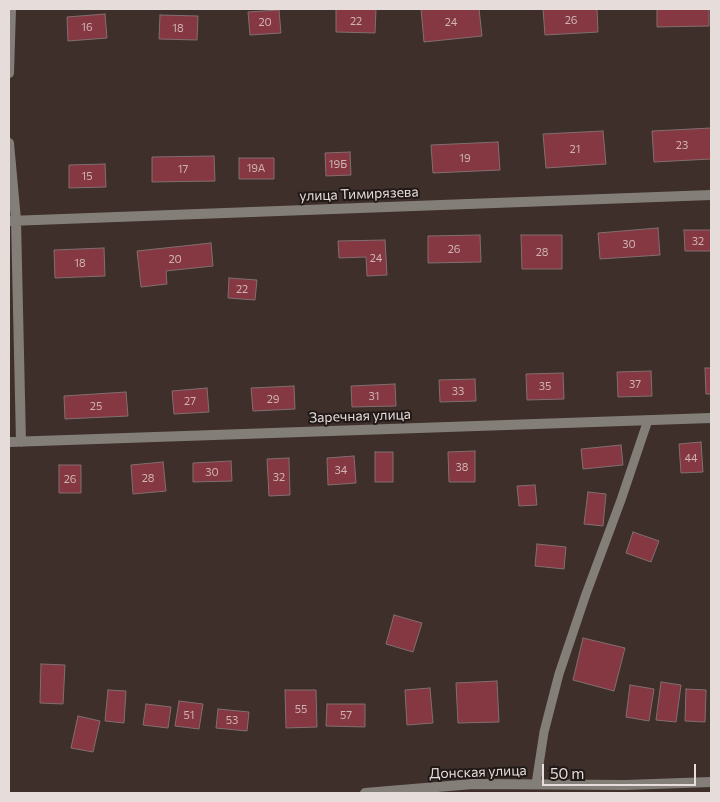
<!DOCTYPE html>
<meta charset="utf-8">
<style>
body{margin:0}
#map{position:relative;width:720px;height:802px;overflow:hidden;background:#3e2f2a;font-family:Commissioner,sans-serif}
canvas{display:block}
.frame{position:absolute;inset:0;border:10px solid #e6dcd9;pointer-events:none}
.scale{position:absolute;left:542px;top:764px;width:154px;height:22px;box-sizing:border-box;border:2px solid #e6dcd9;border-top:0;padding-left:6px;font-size:15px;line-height:18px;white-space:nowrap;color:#e6dcd9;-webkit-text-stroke:4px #201917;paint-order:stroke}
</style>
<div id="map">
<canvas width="720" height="802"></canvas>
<div class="frame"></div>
<div class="scale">50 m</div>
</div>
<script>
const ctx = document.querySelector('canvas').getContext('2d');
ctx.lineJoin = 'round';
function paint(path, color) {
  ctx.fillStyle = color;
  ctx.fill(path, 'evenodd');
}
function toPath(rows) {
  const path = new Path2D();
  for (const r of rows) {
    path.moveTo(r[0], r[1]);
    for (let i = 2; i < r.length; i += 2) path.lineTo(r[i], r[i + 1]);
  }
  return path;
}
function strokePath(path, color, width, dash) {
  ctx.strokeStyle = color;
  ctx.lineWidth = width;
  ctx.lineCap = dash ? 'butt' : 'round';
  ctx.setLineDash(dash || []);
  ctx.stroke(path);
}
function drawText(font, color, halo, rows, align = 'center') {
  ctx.font = font + ' Commissioner,sans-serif';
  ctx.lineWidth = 4;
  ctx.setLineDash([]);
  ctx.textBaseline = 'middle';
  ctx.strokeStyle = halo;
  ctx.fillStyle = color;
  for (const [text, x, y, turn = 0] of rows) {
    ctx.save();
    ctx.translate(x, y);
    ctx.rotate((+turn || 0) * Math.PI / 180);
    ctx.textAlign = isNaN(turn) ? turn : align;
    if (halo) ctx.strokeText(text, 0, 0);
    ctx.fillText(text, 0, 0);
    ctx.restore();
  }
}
const building = toPath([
 [336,9,376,9,375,33,336,32,336,9],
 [421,9,479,9,482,36,424,42,421,9],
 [543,9,597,9,598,32,545,35,543,9],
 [657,9,709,9,709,26,657,27,657,9],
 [279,10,281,33,250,35,248,12,279,10],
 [105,14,107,38,68,41,67,17,105,14],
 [160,15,198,16,197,40,159,39,160,15],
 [711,128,711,159,654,162,652,131,711,128],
 [603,131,606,164,546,168,543,134,603,131],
 [498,142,500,170,433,173,431,145,498,142],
 [350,152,351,175,326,176,325,153,350,152],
 [214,156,215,181,152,182,152,157,214,156],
 [239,158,274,158,274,179,239,179,239,158],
 [105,164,106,187,69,188,69,165,105,164],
 [658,228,660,255,600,259,598,233,658,228],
 [684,230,711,230,711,251,685,251,684,230],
 [480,235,481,262,428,263,428,236,480,235],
 [521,235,562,235,562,269,522,269,521,235],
 [385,240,387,275,367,276,366,257,339,258,338,241,385,240],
 [211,243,213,266,166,271,167,284,141,287,137,251,211,243],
 [104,248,105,276,55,278,54,250,104,248],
 [229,278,257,280,255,300,228,298,229,278],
 [705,368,711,368,711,394,706,394,705,368],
 [651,371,652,396,618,397,617,372,651,371],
 [563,373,564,399,527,400,526,374,563,373],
 [475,379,476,401,440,402,439,380,475,379],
 [395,384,396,406,352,407,351,386,395,384],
 [294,386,295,409,253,411,251,388,294,386],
 [207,388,209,412,174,414,172,391,207,388],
 [126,392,128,416,65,419,64,396,126,392],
 [701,442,703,472,681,473,679,444,701,442],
 [621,445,623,465,583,469,581,449,621,445],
 [475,451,475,482,449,482,448,452,475,451],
 [375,452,393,452,393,482,375,482,375,452],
 [354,456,356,483,328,485,327,458,354,456],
 [289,458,290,495,269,496,267,459,289,458],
 [231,461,232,481,193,482,193,463,231,461],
 [163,462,166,491,133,494,131,465,163,462],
 [59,465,81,465,81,493,59,493,59,465],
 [535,485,537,505,519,506,517,486,535,485],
 [588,492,606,494,603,526,584,524,588,492],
 [633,532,659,541,651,562,626,553,633,532],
 [537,544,566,547,564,569,535,566,537,544],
 [394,615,422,623,413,652,386,644,394,615],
 [583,638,625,648,614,691,573,680,583,638],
 [41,664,65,665,63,704,40,703,41,664],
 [497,681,499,722,458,723,456,683,497,681],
 [661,682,681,685,676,722,656,720,661,682],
 [630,685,654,689,649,721,626,717,630,685],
 [430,688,433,723,407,725,405,690,430,688],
 [686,689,706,690,705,722,685,721,686,689],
 [108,690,126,691,124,723,105,721,108,690],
 [285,690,316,690,317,727,286,728,285,690],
 [179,701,203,704,199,729,175,726,179,701],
 [146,704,171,707,168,728,143,725,146,704],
 [327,704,365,704,365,727,326,726,327,704],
 [218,709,249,712,247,731,216,728,218,709],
 [78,716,100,721,93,752,71,748,78,716]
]);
paint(building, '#853841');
strokePath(building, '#816f70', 1);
strokePath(toPath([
 [536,784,544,732,559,674,586,594,621,500,648,420]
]), '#847e79', 9);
strokePath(toPath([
 [9,73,11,9],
 [9,143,16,220,21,442],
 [9,221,711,195],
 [9,442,711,418],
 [365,793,473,784,625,785,711,782]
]), '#847e79', 10);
drawText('11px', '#ceb3b3', null, [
 ["26",571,20],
 ["22",356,21],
 ["20",265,22],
 ["24",451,22],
 ["16",87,27],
 ["18",178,28],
 ["23",682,145],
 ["21",575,149],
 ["19",465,158],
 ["19Б",338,164],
 ["19А",256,168],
 ["17",183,169],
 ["15",87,176],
 ["32",698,241],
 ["30",629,244],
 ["26",454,249],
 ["28",542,252],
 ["24",376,258],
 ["20",175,259],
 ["18",80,263],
 ["22",242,289],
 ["37",635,384],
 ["35",545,386],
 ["33",458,391],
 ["31",374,396],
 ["29",273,399],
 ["27",190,401],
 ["25",96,406],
 ["44",691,458],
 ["38",462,467],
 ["34",341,470],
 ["30",212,472],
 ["32",279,477],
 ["28",148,478],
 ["26",70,479],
 ["55",301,709],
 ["51",189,715],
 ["57",346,715],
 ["53",232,720]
]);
drawText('14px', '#e6dcd9', '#201917', [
 ["улица Тимирязева",359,194,-2],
 ["Заречная улица",360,416,-2],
 ["Донская улица",478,772,-2]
]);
</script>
